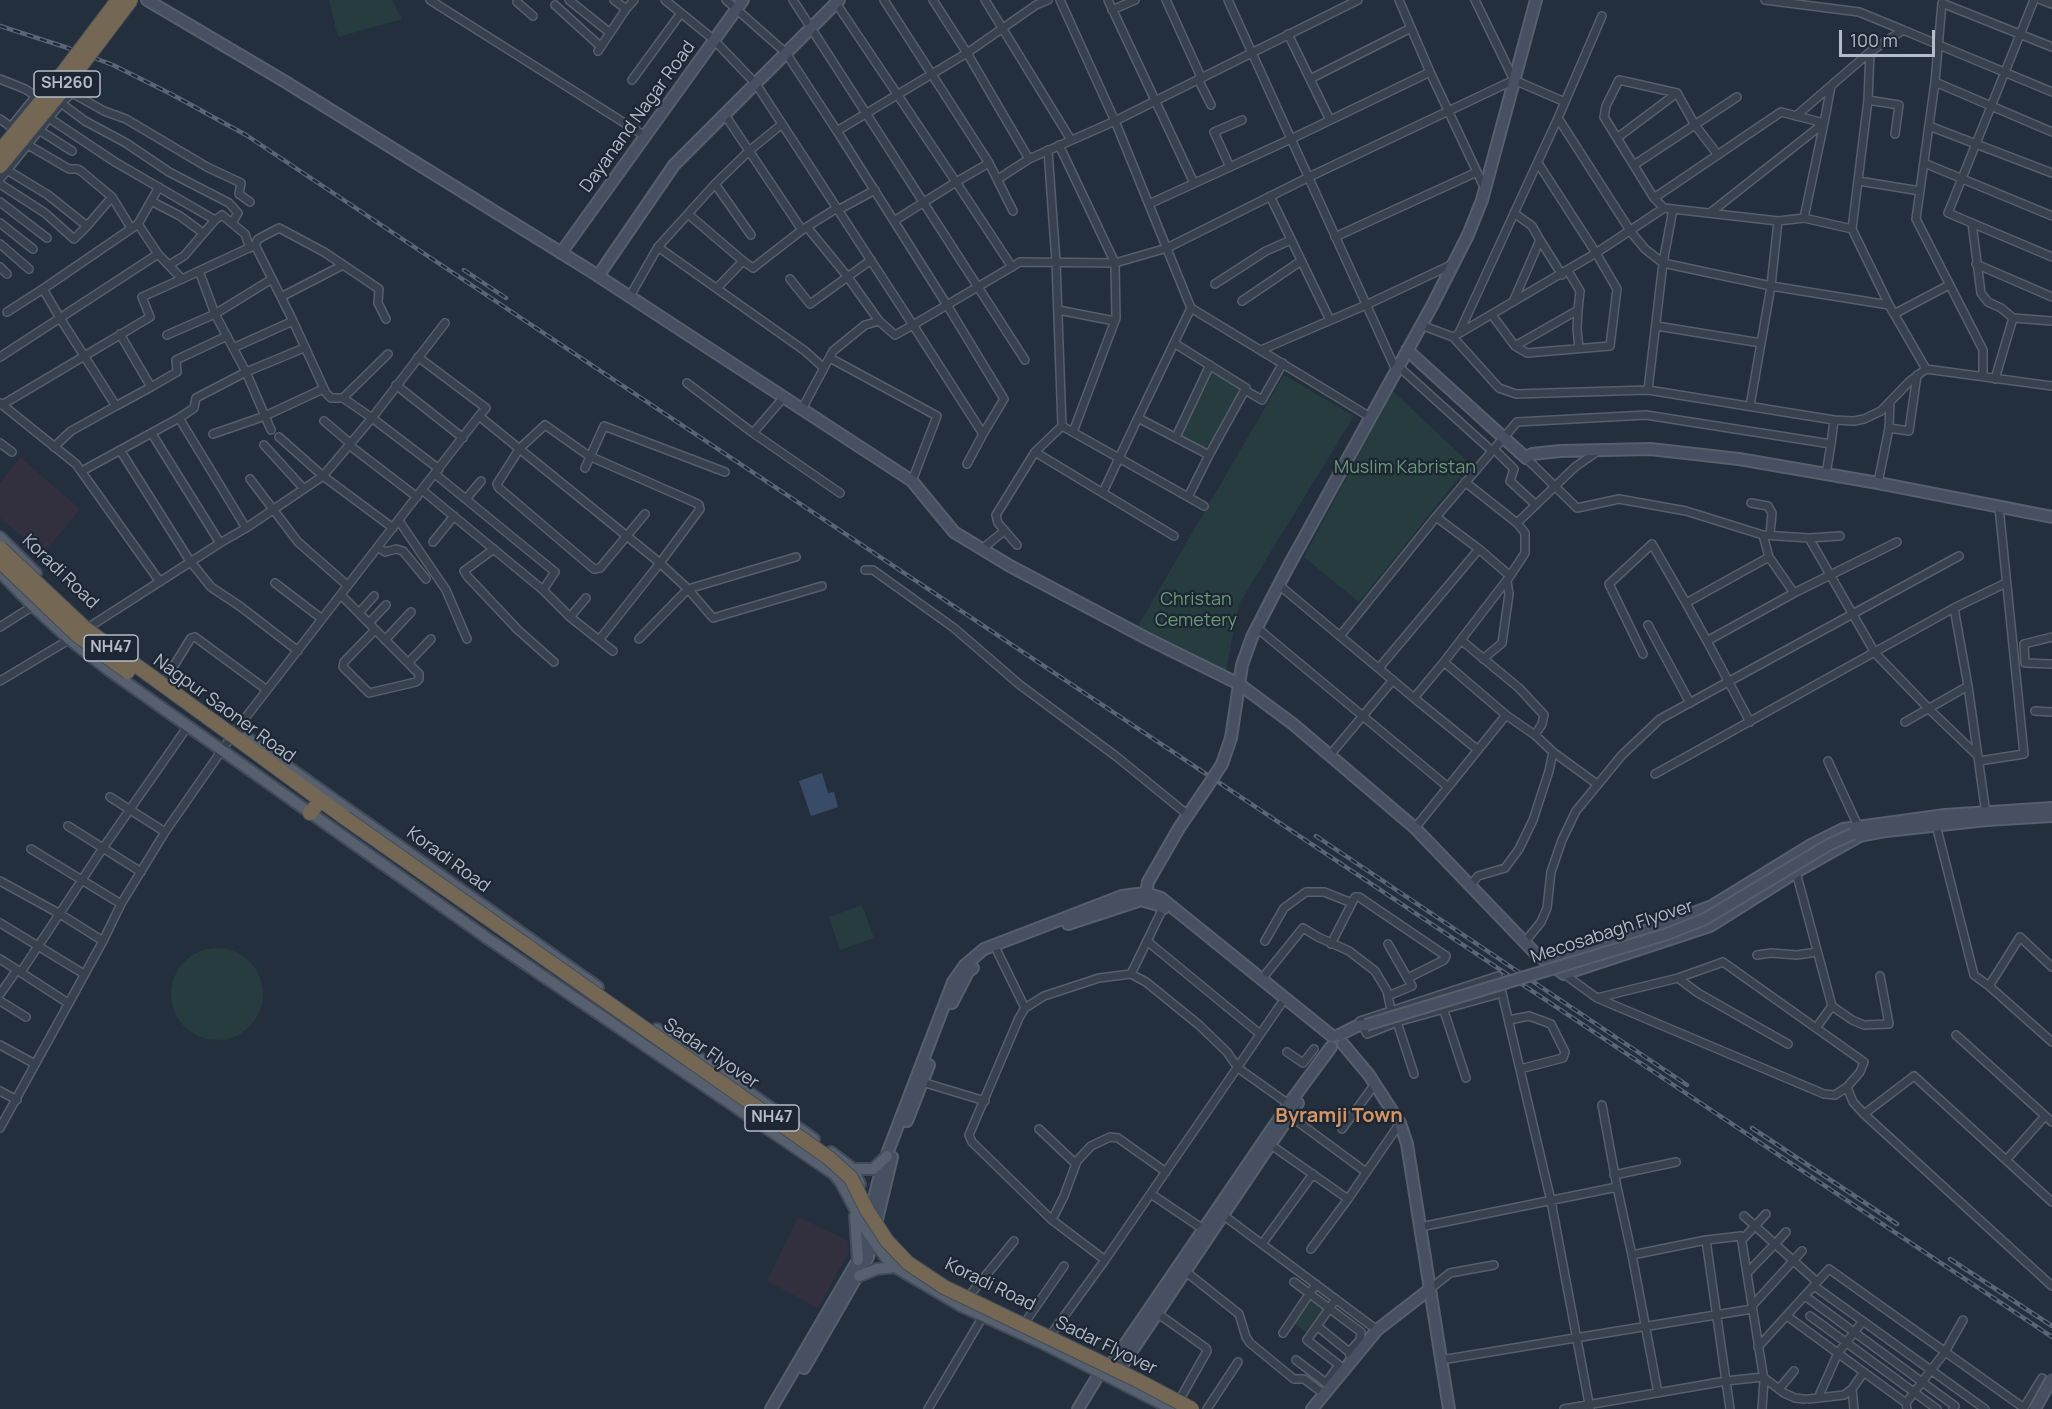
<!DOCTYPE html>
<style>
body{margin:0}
#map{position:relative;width:2052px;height:1409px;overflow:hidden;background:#242f3e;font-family:Manrope,sans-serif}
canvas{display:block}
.scale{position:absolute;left:1839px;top:30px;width:96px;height:27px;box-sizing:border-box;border:3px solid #b4bcc9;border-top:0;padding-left:8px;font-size:18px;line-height:21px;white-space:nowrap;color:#b4bcc9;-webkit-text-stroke:4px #1d2633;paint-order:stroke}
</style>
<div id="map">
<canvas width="2052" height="1409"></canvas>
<div class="scale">100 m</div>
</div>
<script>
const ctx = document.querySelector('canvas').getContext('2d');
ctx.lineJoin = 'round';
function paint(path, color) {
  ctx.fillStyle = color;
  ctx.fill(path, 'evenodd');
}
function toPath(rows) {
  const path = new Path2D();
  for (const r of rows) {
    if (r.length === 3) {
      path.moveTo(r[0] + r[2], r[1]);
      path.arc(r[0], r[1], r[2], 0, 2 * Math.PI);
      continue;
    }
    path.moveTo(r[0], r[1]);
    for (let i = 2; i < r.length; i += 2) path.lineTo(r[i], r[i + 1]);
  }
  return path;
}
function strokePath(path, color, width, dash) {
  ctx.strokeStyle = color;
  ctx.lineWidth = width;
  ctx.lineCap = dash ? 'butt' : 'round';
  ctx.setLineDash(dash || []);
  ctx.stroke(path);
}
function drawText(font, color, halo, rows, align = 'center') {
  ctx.font = font + ' Manrope,sans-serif';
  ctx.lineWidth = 4.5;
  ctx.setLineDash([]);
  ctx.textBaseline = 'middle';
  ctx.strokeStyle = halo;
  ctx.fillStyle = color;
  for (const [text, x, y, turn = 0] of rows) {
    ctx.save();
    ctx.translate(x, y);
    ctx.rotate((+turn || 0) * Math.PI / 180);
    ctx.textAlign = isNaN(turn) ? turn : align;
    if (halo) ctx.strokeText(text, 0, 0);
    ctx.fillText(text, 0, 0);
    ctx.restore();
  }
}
paint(toPath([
 [20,457,80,509,43,554,0,518,0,483],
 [798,1217,847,1240,849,1252,818,1308,767,1281]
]), '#32303f');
paint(toPath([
 [329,0,392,0,402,19,338,37],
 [1211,370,1242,388,1206,448,1181,435],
 [1284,375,1354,416,1239,604,1226,671,1138,626],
 [1393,391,1470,464,1359,602,1304,557],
 [862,905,874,938,840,950,829,917],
 [217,994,46],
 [1309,1297,1323,1309,1306,1332,1291,1321]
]), '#263c3f');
paint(toPath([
 [822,773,828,793,834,792,838,807,811,816,799,781]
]), '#394c67');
const street = toPath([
 [430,0,645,136],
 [569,0,610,33,626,9],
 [614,0,626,9,634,0],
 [665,0,713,39,756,84,913,325,895,335,879,321,865,325,833,351,802,409],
 [726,0,786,53,837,131],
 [793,0,1025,360],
 [884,0,989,163,1013,211],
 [933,0,967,53,1036,5,1048,0],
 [985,0,1071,140],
 [1060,0,1115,121,1191,308,1370,417],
 [1108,0,1194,183],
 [1166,0,1201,77],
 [1228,0,1396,370],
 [1358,0,1115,121,1029,159,967,53,837,131,947,305,913,325,983,434,1004,399,947,305,1020,262,1115,263,1167,248,1309,177,1514,80],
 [1475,0,1514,80,1565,102],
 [1765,0,1859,12,1903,30],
 [2034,0,1948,213,2052,257],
 [2041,0,2052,4],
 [517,2,533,16],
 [836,3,956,182,989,163],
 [555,5,601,47],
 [1112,10,1135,0],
 [1288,34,1330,120],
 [598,51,610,33],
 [1430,72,1485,189],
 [0,79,25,89,36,96,14,123],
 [1198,79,1211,105],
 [1310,79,1411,28],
 [632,80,681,13],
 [1935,82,1942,3,2052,47],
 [1868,100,1899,105,1895,134],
 [61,103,85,121,126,143,169,172,229,203,238,213,232,223],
 [725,115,802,230],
 [1796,116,1870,52],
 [49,118,115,162,215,220],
 [0,119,11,127],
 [1929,126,2052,173],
 [39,130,72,151],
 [1617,138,1677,93],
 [28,145,69,169,77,169,81,171,112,197,131,228],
 [1059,145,1115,263,1116,318,1073,432],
 [1048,150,1056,262,1062,426,1204,506],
 [1924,163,2052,216],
 [1634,165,1737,97],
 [1230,167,1214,132,1242,120],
 [0,179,61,103,72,93,104,111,126,119,207,167,241,183,239,194,250,202],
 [998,179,1029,159],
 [1859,181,1920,191],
 [0,184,45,213,74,239,87,226,48,195,7,170],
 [715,184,751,235],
 [1270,196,1330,320],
 [1654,198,1781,112,1824,123,1831,86],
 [151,201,180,216,203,233],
 [0,202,47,238],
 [1149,204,1291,139,1430,72,1399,0],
 [1664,208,1654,198,1604,117,1606,106,1619,80,1677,93,1695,125,1718,155],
 [838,210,875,190],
 [1514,213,1532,226,1540,240],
 [1710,213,1824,123,1804,218],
 [688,214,743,261,717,288],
 [894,221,956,182,1012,267],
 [0,223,33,249],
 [1972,223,1981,293,1988,302,2001,308,2013,318],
 [138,224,159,187],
 [87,226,112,197],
 [807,227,847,276,879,321],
 [1852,229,1868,100,1870,52,1903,30,2052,92],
 [1335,237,1477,172],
 [0,244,29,269],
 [255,245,258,239,279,228,324,252,379,289,378,303,386,319],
 [658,247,805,351,824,368],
 [743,261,753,268,802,230,837,208],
 [1976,264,2052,297],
 [169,265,184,256,215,220,222,215,245,234,250,248],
 [0,267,7,274],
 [199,271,215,314,246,372,271,430],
 [790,279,810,304,871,260],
 [1215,284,1266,251,1291,240],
 [630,296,658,247,715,184,749,151,782,124],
 [281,297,343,265],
 [1242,301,1301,261],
 [1513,302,1540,240,1562,275],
 [1058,310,1115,321],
 [1578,310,1577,329,1579,348],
 [7,312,43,289],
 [1894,314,1949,285],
 [1492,315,1515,346,1527,353,1610,346,1617,289,1596,253,1538,163],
 [1421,325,1453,337,1499,388,1516,394,1648,390,1663,263,1673,209],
 [1657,326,1761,343],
 [1459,333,1558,118,1602,16],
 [167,335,215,314,272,279],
 [1453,337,1596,253,1664,208,1778,221,1804,218,1852,229,1889,305],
 [1174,343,1246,388,1209,455],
 [1515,346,1578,310,1580,291,1568,271],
 [233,348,293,321],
 [1261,350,1366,305,1453,264],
 [0,357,60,318,43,289,138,224,158,254],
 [418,357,486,408,479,416],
 [830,358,937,416,912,481],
 [1398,366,1492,451],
 [1926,369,2052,386],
 [1983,377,1983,350,1916,219,1935,82,2052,132],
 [1995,379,2013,318,2052,321],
 [687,383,753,433,840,493],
 [396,385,463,438],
 [151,387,177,372,176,360,227,336],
 [1245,390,1262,400,1283,363],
 [1648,390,1834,420],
 [343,398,388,354],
 [1890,402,1889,428,1909,431,1917,375],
 [0,403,76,464,160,582],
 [2,405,150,317,142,297,182,279],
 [116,406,151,387,120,334],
 [1750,406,1771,286,1778,221],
 [179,418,246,528],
 [324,421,351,444],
 [753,433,784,397],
 [152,434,220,543],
 [213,434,265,416,323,389],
 [279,437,323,476,393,528],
 [1176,437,1210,365],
 [0,443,12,452],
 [264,445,304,489],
 [349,445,417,497],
 [54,447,71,431,116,406,60,318,158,254,182,279,255,245,293,321,326,393,331,398,343,398,372,418,445,323],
 [1494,449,1514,469,1510,481,1536,505],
 [120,450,190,561,211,587,241,607,298,651],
 [1035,452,1174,536],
 [1526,458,1577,508,1619,499,1686,511,1763,535],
 [967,464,983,434],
 [585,468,604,426,725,472],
 [82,471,179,418,194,408,196,398,246,372,304,348],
 [435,474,555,572,543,590],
 [1826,474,1831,444],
 [250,479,298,542,347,585],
 [1465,482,1517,523,1575,467,1598,451],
 [1878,483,1889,428],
 [422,490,543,590,570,617,613,651],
 [1103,492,1138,418],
 [1188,497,1209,455,1138,418,1191,308],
 [466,499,481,481],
 [1751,503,1768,506,1772,513,1770,535],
 [1436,517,1517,422,1646,415,1831,444,1834,420,1854,421,1864,419,1881,411,1910,381,1926,369,1889,305,1771,286,1663,263,1645,249,1631,232,1558,118],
 [399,521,446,590,467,639],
 [1840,536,1809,538,1875,653,1929,709,1978,756],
 [433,542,454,516],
 [1017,545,998,523,996,515,1035,452,1062,426],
 [378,547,385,552,396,549,403,551,426,579],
 [494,549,464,571,468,577,518,630,554,662],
 [982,549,1004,531],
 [1769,557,1763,535,1809,538],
 [865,570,873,570,954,628,1020,685,1117,757,1188,815],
 [1510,576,1525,553,1525,533,1517,523],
 [275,583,322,619],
 [1279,585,1414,698,1444,662,1506,715,1415,828],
 [1794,593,1769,557,1686,603,1707,641,1794,593,1897,542],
 [341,595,419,674,419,679,416,682,369,693,343,667,344,662,375,630],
 [1954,608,2006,583],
 [359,613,374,596],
 [570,617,586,598],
 [369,623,386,605],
 [1648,625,1690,703],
 [0,627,33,606],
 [1257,628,1448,787],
 [86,629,220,543,246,528,323,476,372,418,439,469],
 [1340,636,1436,517,1479,549,1379,668],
 [2052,637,2024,644,2025,663,2052,664],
 [639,639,688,589,796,557],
 [385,640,411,612],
 [599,640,660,563,700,509,699,505,696,503,589,456,545,425,520,448,497,484,499,488,594,569,600,568,645,514],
 [1461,640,1519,688,1544,715,1542,724,1535,735,1506,715],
 [1707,641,1750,722],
 [1643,654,1609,584,1652,544,1686,603],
 [1483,659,1502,643,1509,594,1507,581],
 [1444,662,1510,576,1479,549],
 [408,663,431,639],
 [165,680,191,638,195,637,267,690],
 [0,681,72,638],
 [1414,698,1478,750],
 [2035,711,2052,712],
 [1905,722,1968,686],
 [1553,752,1597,784],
 [1330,755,1393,680],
 [1828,761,1858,826],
 [1979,761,2024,754,1999,507],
 [1655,774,1954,608,1968,686,1986,814],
 [110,797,165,832],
 [1936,825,1974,975,1989,986,2052,1042],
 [68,826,141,872],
 [31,849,121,904],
 [0,881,60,914,103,941],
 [1470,886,1478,876,1505,868,1519,849,1533,820,1549,771,1553,752,1535,735],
 [0,923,84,974],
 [1147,941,1260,1034],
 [1265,941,1284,908,1306,892,1324,892,1352,903],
 [1524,943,1541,922,1547,908,1551,872,1562,840,1576,811,1622,755,1660,719,1959,556],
 [1331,944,1355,897,1359,897,1446,956,1444,960,1408,978],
 [1388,944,1412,986,1388,996],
 [997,951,1025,1008],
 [1757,955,1771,953,1797,955,1817,952],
 [0,959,68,1003],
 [21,972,103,848,188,726],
 [1131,974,1163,908],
 [1564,974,1597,998,1824,1094,1835,1095,1847,1087,1860,1072,1864,1062,1816,1028,1832,1006,1796,872],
 [1678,978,1698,993,1788,1044],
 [1261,980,1303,928,1318,937,1349,951,1375,971,1387,991,1391,1010],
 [1989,986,2020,937,2052,967],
 [1502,993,1397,1022,1367,1034,1360,1021,1498,976,1502,993,1551,1201,1590,1409],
 [0,994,17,970],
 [1597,998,1678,978,1723,962,1816,1028],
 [0,1001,26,1017],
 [1832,1006,1852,1020,1864,1025,1889,1024,1880,976],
 [1443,1008,1466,1078],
 [1509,1020,1529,1016,1551,1024,1565,1052,1563,1058,1520,1069],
 [1397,1022,1414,1074],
 [1956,1035,2052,1122],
 [0,1045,35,1064],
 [1287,1052,1303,1063,1314,1049],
 [922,1082,985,1101],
 [1847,1087,1853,1102,1864,1114,2052,1286],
 [0,1091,17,1100],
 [1602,1105,1617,1187],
 [1864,1114,1914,1076,2052,1202],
 [1290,1116,1366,1172],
 [0,1128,103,941,121,904,165,832,236,730,479,416,660,563,688,589,713,618,822,586],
 [1039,1129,1076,1164],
 [1342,1129,1375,1084],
 [1271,1145,1348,1199,1400,1123],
 [2007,1159,2045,1116],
 [1614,1175,1676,1162],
 [1151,1194,1206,1231],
 [1223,1215,1377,1330],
 [1744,1216,1775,1244,1786,1232],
 [1052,1220,1064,1196,1077,1161,1091,1146,1110,1137,1118,1138,1166,1172],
 [1420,1227,1617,1187,1632,1255,1706,1240],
 [1742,1240,1766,1214],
 [1262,1244,1313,1174],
 [1311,1249,1348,1199],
 [1632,1255,1658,1393],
 [1105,1260,1052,1220,972,1142,969,1135,1019,1018,1025,1008,1044,996,1099,978,1131,974,1146,982,1199,1025,1227,1052,1238,1068,1290,1105],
 [1185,1271,1239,1314,1246,1337,1250,1343,1294,1379,1304,1379,1324,1394],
 [1747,1273,1775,1244,1817,1282],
 [1294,1282,1361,1332,1360,1340,1349,1352],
 [1814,1286,1985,1409],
 [1430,1289,1450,1273,1494,1265],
 [969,1296,1014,1241],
 [1805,1296,1922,1382,1906,1403,1907,1409],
 [1752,1306,1802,1251],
 [1157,1313,1206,1348,1207,1351,1180,1399],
 [1787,1316,1906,1403],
 [1810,1316,1937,1409],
 [1026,1321,1064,1266],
 [1317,1326,1349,1352,1350,1356],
 [1052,1333,1105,1260,1281,1004],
 [1283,1333,1316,1284],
 [1758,1347,1829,1269,2024,1408],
 [1296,1360,1326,1383,1339,1365,1307,1340,1336,1299],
 [1441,1360,1752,1309],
 [1779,1389,1794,1371],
 [1852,1389,1854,1409],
 [1818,1398,1838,1353,1863,1321],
 [1809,1399,1844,1395,1852,1389,1864,1372],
 [928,1409,985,1313],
 [1207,1409,1238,1362],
 [1564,1409,1726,1381,1706,1240,1741,1236,1764,1380,1762,1409],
 [1730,1409,1726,1381,1763,1377,1784,1393,1795,1398,1804,1399],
 [1953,1409,1955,1406,1922,1382,1945,1352,1963,1320],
 [2023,1409,2042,1378,2051,1386]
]);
const secondary = toPath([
 [147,0,284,81,589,270,912,481,954,532,1010,566,1146,638,1239,684,1293,724,1415,828,1534,952,1564,974,1710,926,1796,872,1860,836,1886,831,1987,820,2052,816],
 [561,253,743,0],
 [598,276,674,165,839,0],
 [1407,350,1526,458,1532,454,1560,451,1650,449,1739,459,1878,483,2052,517],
 [1222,764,1231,738,1242,665,1252,637,1287,569,1433,304,1468,235,1482,200,1536,0],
 [1145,899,1148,882,1179,828,1207,787],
 [1068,924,1141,900,1158,905,1164,908],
 [1548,963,1626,938,1712,906,1811,845,1843,829,1945,815,2052,808],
 [952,1003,968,972,973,968],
 [1339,1035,1357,1026,1366,1025],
 [1343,1044,1369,1075,1400,1123,1407,1144,1449,1409],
 [907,1121,929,1065],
 [1113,1362,1289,1104,1331,1047],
 [1121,1367,1298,1103],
 [804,1368,868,1257,892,1157],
 [771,1409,858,1260,882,1167,953,982,965,965,984,949,1122,896,1145,893,1161,898,1332,1036],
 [1078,1409,1104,1366],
 [1312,1409,1377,1330,1430,1289]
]);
const primary = toPath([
 [0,537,36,573],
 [0,572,33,606,69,639,110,671,487,938,834,1174,841,1183,867,1231,886,1258,895,1267,961,1306,1044,1344,1172,1409],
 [246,737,598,987],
 [657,1029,746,1090,814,1139],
 [831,1152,853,1169,860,1184],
 [853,1169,873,1169,887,1156],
 [855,1216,858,1260],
 [859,1276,877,1269,895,1267]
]);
const highway = toPath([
 [232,735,345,818],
 [310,813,315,807]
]);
strokePath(street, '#565f6c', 10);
strokePath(secondary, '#565f6c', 14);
strokePath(primary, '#414a57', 14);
strokePath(highway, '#434c59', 16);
strokePath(street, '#38414e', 7);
strokePath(secondary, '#465061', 10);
strokePath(primary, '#56606e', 10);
strokePath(highway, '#746855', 14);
const rail = toPath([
 [0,26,68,48,113,65,171,94,246,135,2052,1337],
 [464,270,506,298],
 [1316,836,1687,1085],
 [1752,1128,1897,1224],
 [1950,1259,2052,1326]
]);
strokePath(rail, '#5a6575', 4.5);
strokePath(rail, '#1d2633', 2, [7]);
const secondaryBridge = toPath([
 [1207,787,1222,764],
 [1366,1025,1667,934,1705,919,1830,844,1853,834],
 [2035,1409,2052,1378]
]);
const highwayBridge = toPath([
 [0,151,43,99,118,0],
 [0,166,65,87,131,0],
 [0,548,86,629,232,735],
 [2,563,77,635,128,672],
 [345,818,829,1158,851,1178,867,1210,887,1241,908,1263,944,1287,1137,1380,1192,1409]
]);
strokePath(secondaryBridge, '#565f6c', 14, []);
strokePath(highwayBridge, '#434c59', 16, []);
strokePath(secondaryBridge, '#465061', 10);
strokePath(highwayBridge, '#746855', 14);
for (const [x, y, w] of [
 [67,84,66],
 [111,648,54],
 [772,1118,54]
]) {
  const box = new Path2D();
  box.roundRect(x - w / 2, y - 13, w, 26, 4.5);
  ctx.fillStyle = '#1d2633';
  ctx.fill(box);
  strokePath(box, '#b4bcc9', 1.5);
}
drawText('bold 16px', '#b4bcc9', null, [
 ["SH260",67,84],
 ["NH47",111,648],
 ["NH47",772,1118]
]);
drawText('18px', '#b4bcc9', '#1d2633', [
 ["Dayanand Nagar Road",638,117,-54],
 ["Koradi Road",60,572,44],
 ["Nagpur Saoner Road",224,709,36],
 ["Koradi Road",448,860,36],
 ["Mecosabagh Flyover",1612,932,-18],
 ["Sadar Flyover",711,1054,34],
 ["Koradi Road",990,1285,26],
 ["Sadar Flyover",1106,1346,26]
]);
drawText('18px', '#6b9a76', '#1d2633', [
 ["Muslim Kabristan",1405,468],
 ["Christan",1196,600],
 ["Cemetery",1196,621]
]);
drawText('bold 20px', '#d59563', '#1d2633', [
 ["Byramji Town",1339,1116]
]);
</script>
